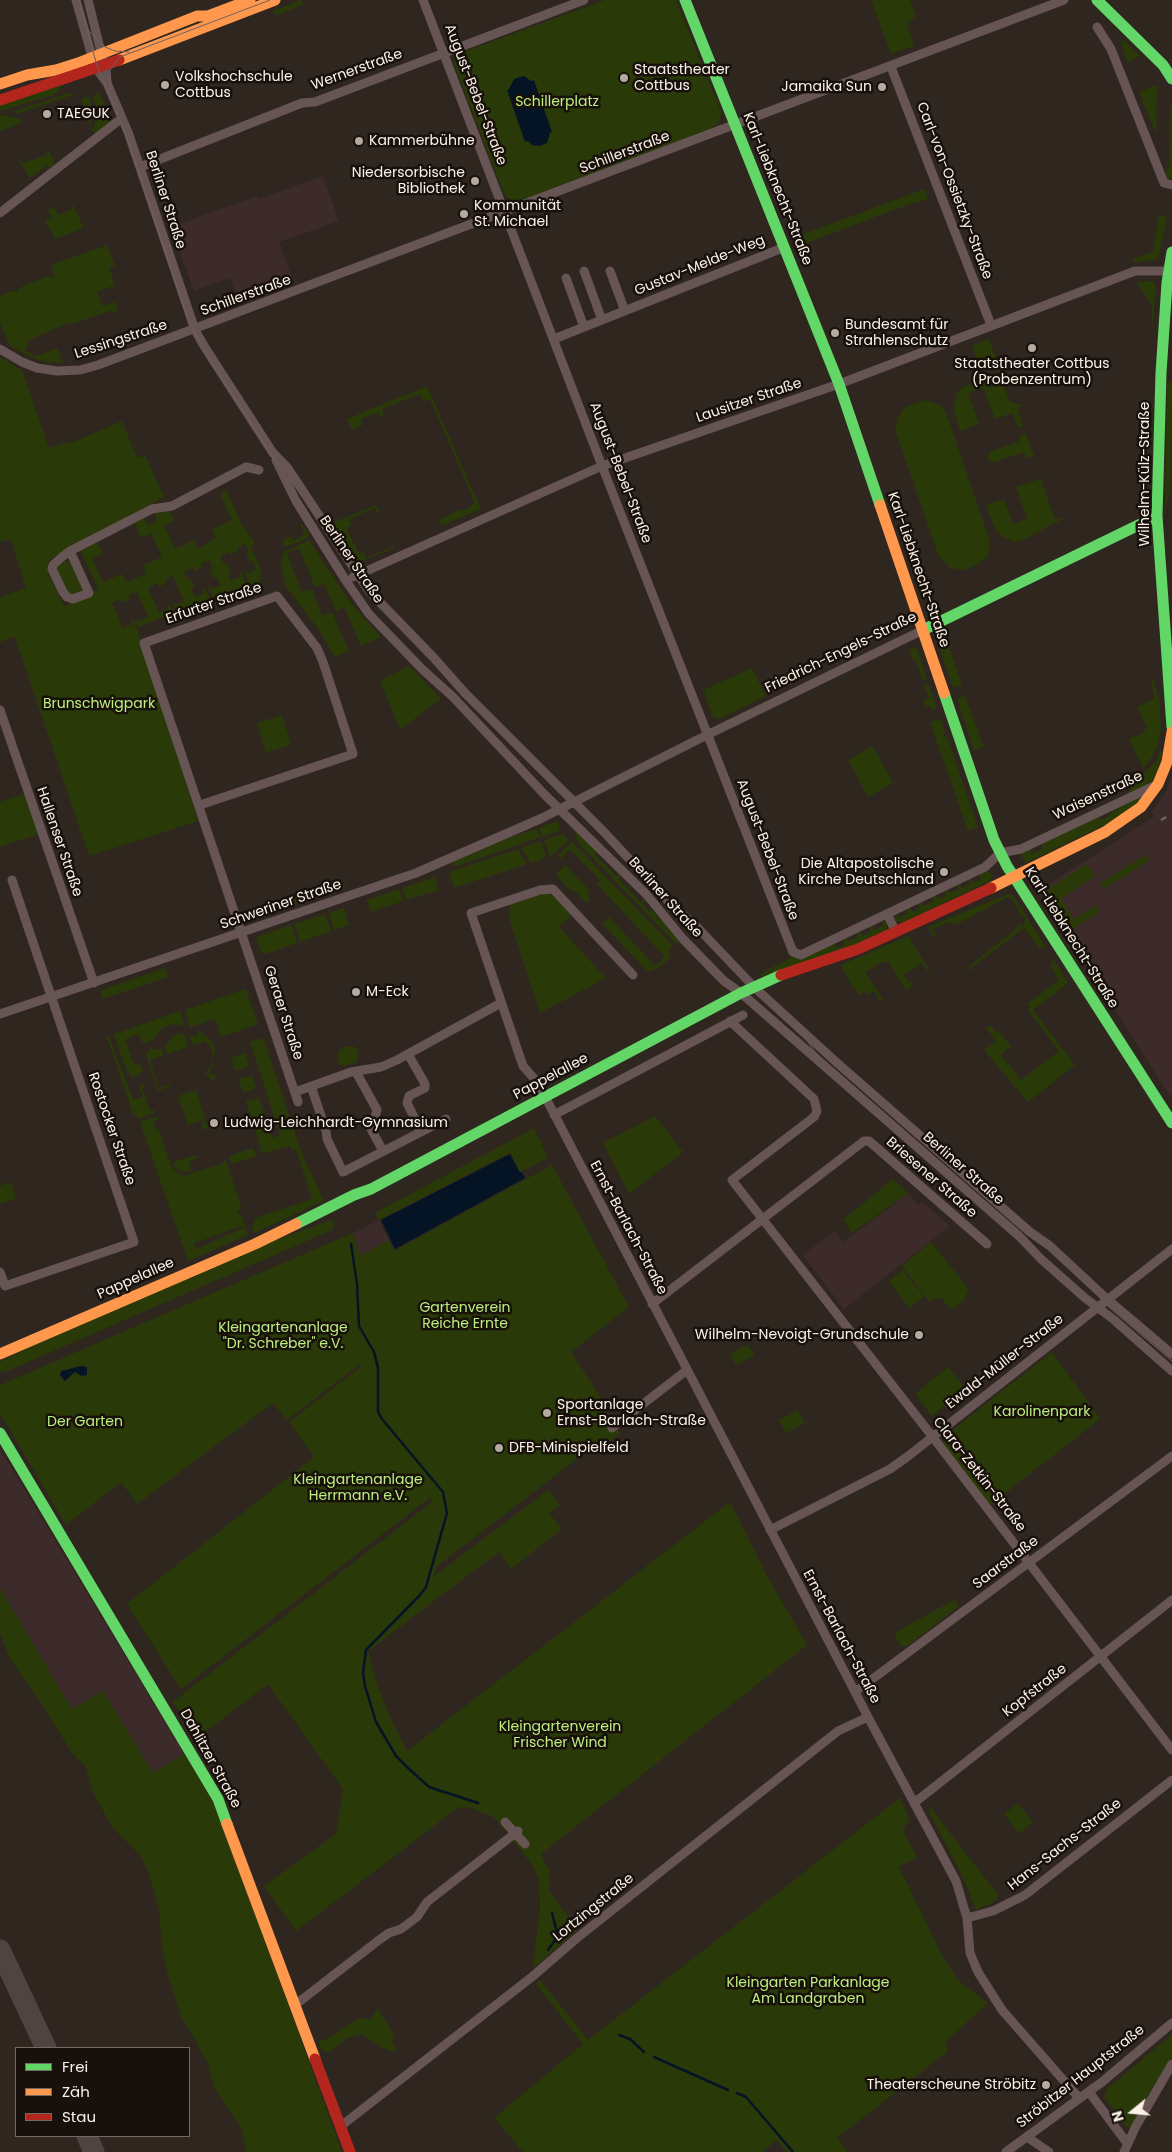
<!DOCTYPE html>
<meta charset="utf-8">
<style>
body{margin:0}
#map{position:relative;width:1172px;height:2152px;overflow:hidden;background:#2f271f;font-family:Poppins,sans-serif}
canvas{display:block}
.legend{position:absolute;left:15px;top:2047px;width:175px;height:90px;box-sizing:border-box;background:#18110b;border:1px solid #736b63;margin:0;padding:6px 9px;list-style:none;font-size:15px;color:#fbf1e8}
.legend li{display:flex;align-items:center;gap:10px;height:25px}
.legend b{width:25px;border:1px solid #736b63}
.north{position:absolute;left:1107px;top:2087px;width:50px;height:50px;-webkit-text-stroke:4px #18110b;paint-order:stroke;rotate:253deg;font-size:14px;font-weight:700;line-height:20px;text-align:center;color:#fbf1e8}
.north::after{content:'';display:block;margin:auto;width:18px;height:22px;background:#fbf1e8;clip-path:polygon(50% 0,100% 100%,50% 72%,0 100%)}
</style>
<div id="map">
<canvas width="1172" height="2152"></canvas>
<ul class="legend">
<li><b style="height:6px;background:#63d668"></b>Frei</li>
<li><b style="height:6px;background:#ff974d"></b>Zäh</li>
<li><b style="height:6px;background:#b3261e"></b>Stau</li>
</ul>
<div class="north">N</div>
</div>
<script>
const ctx = document.querySelector('canvas').getContext('2d');
ctx.lineJoin = 'round';
function paint(path, color) {
  ctx.fillStyle = color;
  ctx.fill(path, 'evenodd');
}
function toPath(rows) {
  const path = new Path2D();
  for (const r of rows) {
    path.moveTo(r[0], r[1]);
    for (let i = 2; i < r.length; i += 2) path.lineTo(r[i], r[i + 1]);
  }
  return path;
}
function strokePath(path, color, width, dash) {
  ctx.strokeStyle = color;
  ctx.lineWidth = width;
  ctx.lineCap = dash ? 'butt' : 'round';
  ctx.setLineDash(dash || []);
  ctx.stroke(path);
}
function drawText(font, color, halo, rows, align = 'center') {
  ctx.font = font + ' Poppins,sans-serif';
  ctx.lineWidth = 5;
  ctx.setLineDash([]);
  ctx.textBaseline = 'middle';
  ctx.strokeStyle = halo;
  ctx.fillStyle = color;
  for (const [text, x, y, turn = 0] of rows) {
    ctx.save();
    ctx.translate(x, y);
    ctx.rotate((+turn || 0) * Math.PI / 180);
    ctx.textAlign = isNaN(turn) ? turn : align;
    if (halo) ctx.strokeText(text, 0, 0);
    ctx.fillText(text, 0, 0);
    ctx.restore();
  }
}
paint(toPath([
 [323,176,339,221,279,242,293,280,239,301,230,278,194,291,171,227,257,196,259,199],
 [1172,776,1172,1093,1169,1095,1040,890,1154,817,1151,812,1166,792],
 [909,1193,918,1205,922,1202,950,1226,844,1309,803,1255,835,1231,843,1242],
 [379,1220,389,1240,360,1256,353,1233],
 [0,1449,184,1754,153,1773,103,1691,72,1709,0,1588]
]), '#3d2a2a');
paint(toPath([
 [300,0,303,3,302,5,277,15,274,14,273,11],
 [605,0,676,0,721,112,720,119,718,124,706,131,516,202,509,200,504,194,454,64,455,57,458,54],
 [871,0,910,0,916,16,907,24,914,46,891,54],
 [1120,38,1127,43,1140,56,1133,59,1128,64],
 [68,80,54,95,0,111,0,103],
 [1157,85,1156,134,1139,92],
 [72,92,73,95,19,113,12,112],
 [98,92,113,120,95,134,92,130,97,117,103,118,106,113,102,109,97,110,93,96],
 [89,96,94,114,90,126,81,99],
 [1170,104,1172,109,1172,177,1168,179,1165,177,1169,164],
 [2,115,21,119,22,123,0,131,0,116],
 [45,150,49,151,55,164,50,168,47,165,30,178,19,160,21,158,23,163,47,155],
 [924,189,928,199,913,203,796,247,793,238],
 [73,205,84,228,55,239,45,221,52,217,48,210,54,207,59,215,72,209,71,206],
 [1159,215,1167,216,1159,257,1156,260,1134,262,1133,259,1153,252],
 [107,245,115,266,109,268,115,285,97,292,102,306,115,302,118,311,113,313,112,310,73,324,68,323,27,341,29,346,25,347,27,354,31,352,34,357,57,348,62,362,65,363,47,362,35,359,10,346,0,323,0,296,11,291,16,292,19,288,50,275,51,278,55,277,51,265],
 [1150,281,1155,283,1156,288,1152,329,1152,305,1136,282],
 [989,339,1001,372,996,370,985,369,978,362,972,346],
 [0,357,22,371,49,448,68,442,69,444,122,421,137,458,145,455,164,497,49,560,48,574,64,606,94,595,93,591,98,589,80,549,96,541,103,554,92,558,103,582,122,574,127,582,146,574,143,565,162,557,151,533,141,538,135,523,144,519,148,526,157,520,155,513,169,510,174,521,164,525,175,549,194,540,198,549,216,538,212,529,232,520,221,496,223,494,222,492,226,490,242,525,255,542,251,547,262,573,260,574,261,583,251,587,244,571,246,570,248,573,256,569,253,561,250,562,246,554,249,552,245,544,237,548,238,551,230,555,229,552,220,556,224,564,227,562,231,571,228,572,231,580,240,577,239,573,241,572,248,588,214,599,208,587,211,586,212,589,220,585,217,577,213,578,210,571,213,569,209,560,201,564,202,567,195,571,193,567,184,572,188,580,191,579,195,586,191,588,195,597,204,593,203,589,205,589,211,600,177,612,172,603,175,602,176,605,184,601,173,576,165,580,166,583,159,587,157,583,148,588,159,612,168,609,167,605,169,604,174,613,138,627,136,619,138,618,140,621,148,617,137,592,129,595,130,599,122,603,120,599,112,603,123,628,132,624,131,622,134,620,198,821,89,856,15,637,0,642,0,597,26,588,11,539,0,542],
 [989,379,1004,387,1010,402,1022,405,1017,407,1023,425,1018,428,1013,413,995,419,983,388,968,393,979,424,960,431,953,407,957,393,963,387,980,380],
 [1172,380,1170,490,1165,513,1167,384],
 [427,386,481,509,442,525,438,521,460,509,461,511,471,507,471,505,475,503,430,399,424,402,420,394,382,409,384,415,381,417,378,412,361,419,363,425,352,430,347,419],
 [926,400,940,405,945,410,989,538,989,552,986,558,977,565,963,570,950,568,938,555,896,432,897,419,905,407],
 [1026,434,1034,456,1026,458,1024,452,993,463,988,460,989,452,1020,441,1019,436],
 [1041,479,1055,519,1061,518,1061,520,1023,540,1016,542,1004,538,995,529,986,505,1004,499,1013,524,1027,519,1016,487],
 [376,505,379,512,377,513,375,508,349,519,352,524,347,528,348,532,358,552,364,553,366,558,392,547,390,542,394,548,358,563,333,525,334,522],
 [302,524,309,534,308,538,285,547,282,541,290,536,293,541,305,534,300,526],
 [309,540,350,602,381,637,361,646,344,607,336,611,324,584,315,587,299,548,287,553,302,592,312,589,322,616,332,612,349,651,335,657,317,627,286,587,280,564,284,552],
 [64,560,73,564,82,587,82,592,76,595,68,593,56,568],
 [936,630,945,636,962,685,953,688,934,632],
 [916,647,927,679,923,681,916,661,914,661,909,650],
 [409,666,441,699,402,728,399,727,380,681],
 [752,668,766,696,719,719,713,716,703,690],
 [1151,676,1159,696,1161,729,1157,748,1152,757,1143,768,1129,739,1145,732,1144,730,1147,728,1137,707,1154,699],
 [928,683,937,707,932,710,930,706,926,707,923,700,929,698,924,685],
 [965,695,982,743,986,746,974,751,957,699],
 [282,715,291,745,266,753,257,723],
 [941,719,945,731,943,732,944,737,947,736,978,827,968,831,930,722],
 [873,746,893,783,868,797,848,760],
 [1160,751,1163,752,1155,778,1150,783,1123,798,1156,760],
 [1144,793,1138,802,1115,820,1026,863,1021,856,1023,852,1030,848,1032,854,1043,848,1041,843,1099,815,1101,820,1109,816,1109,814],
 [24,794,39,834,0,847,0,802],
 [556,821,560,825,559,831,542,837,539,828],
 [575,828,597,848,595,855,617,877,619,871,621,873,619,879,641,903,644,897,646,898,643,905,650,912,652,909,660,921,664,920,679,940,676,944,578,843,574,831],
 [536,829,540,837,455,867,453,862,511,837],
 [563,834,569,841,550,856,544,840],
 [541,841,546,858,531,863,521,848],
 [572,842,673,946,670,949,670,958,658,968,648,972,602,923,609,917,655,966,665,957,597,884,600,880,570,850,560,859,558,856],
 [518,849,527,864,454,888,449,872],
 [1147,854,1150,860,1104,889,1100,883],
 [1087,864,1095,876,1061,899,1074,919,1096,905,1100,911,1070,932,1047,898,1049,888],
 [565,865,590,891,587,894,590,899,586,903,574,890,572,892,556,875],
 [987,869,993,877,988,882,902,923,896,921,894,915,896,912,899,918,908,913,905,907,909,906,912,912,920,908,918,902,920,900,923,906,934,901,932,895,935,894,938,899,946,895,944,889,947,888,950,893,959,889,956,884,959,882,962,888,970,884,968,878,970,877,973,883,981,879,978,873],
 [435,877,439,890,406,900,402,888],
 [344,883,346,887,284,907,282,903],
 [399,889,403,901,371,912,367,900],
 [541,894,549,894,556,897,572,914,559,927,606,978,540,1013,509,918,509,905],
 [1008,894,1013,895,1046,947,1040,949,1024,928,971,968,975,973,969,969,969,966,1013,932,1019,924,1024,925,1025,917,1020,916,1018,908,1011,898,1008,897,955,925,950,922,932,929,937,935,932,935,928,927],
 [344,908,349,925,334,930,329,913],
 [325,914,331,931,300,942,294,924],
 [881,920,886,922,887,930,856,944,762,976,759,974,794,956,834,942,837,948,845,944,843,938,846,936,849,942,858,937,856,932,859,930,862,936,871,932,868,926,872,924,875,930,883,925],
 [291,925,297,943,265,954,261,952,256,937],
 [908,936,930,971,928,972,922,963,904,975,908,983,911,981,913,985,906,990,889,962,882,962,865,972,883,1000,879,1000,874,991,868,995,865,991,860,995,851,985,841,965],
 [1054,960,1068,983,1033,1010,1075,1065,1028,1102,984,1050,996,1041,986,1028,990,1025,996,1033,999,1031,1011,1046,1001,1055,1021,1080,1059,1051,1028,1010,1030,1008,1027,1004,1059,980,1051,967,1051,963],
 [165,968,168,977,102,999,101,990],
 [246,989,258,1024,221,1037,215,1019,190,1027,185,1010],
 [180,1011,185,1026,175,1024,163,1027,153,1039,147,1043,142,1042,139,1034,125,1039,134,1065,139,1063,143,1071,135,1077,131,1076,126,1069,114,1034],
 [200,1031,212,1042,215,1048,215,1054,212,1056,214,1066,208,1073,215,1075,216,1078,211,1080,205,1072,213,1065,211,1057,213,1053,210,1046,203,1039,204,1042,193,1045,190,1036,196,1036],
 [181,1033,184,1034,188,1047,167,1054,165,1047,174,1035],
 [109,1036,133,1100,143,1097,139,1085,146,1085,147,1086,142,1088,150,1111,156,1110,156,1112,139,1119,133,1113,107,1037],
 [263,1038,302,1154,324,1201,254,1233,252,1228,256,1218,312,1199,296,1149,291,1150,289,1146,262,1154,255,1129,268,1125,272,1138,280,1135,250,1042],
 [352,1046,357,1048,359,1051,357,1062,345,1066,339,1065,337,1057,339,1050,345,1047],
 [151,1049,162,1049,164,1055,150,1060,159,1088,170,1084,171,1086,158,1091,146,1054],
 [245,1053,249,1066,235,1071,231,1058],
 [252,1075,256,1088,243,1093,238,1079],
 [196,1090,208,1128,203,1130,201,1124,203,1123,202,1120,188,1125,178,1096],
 [259,1097,265,1116,252,1120,246,1101],
 [158,1116,159,1119,153,1121,156,1130,159,1129,171,1166,177,1173,184,1176,189,1174,224,1163,224,1161,226,1160,242,1209,237,1211,239,1215,241,1215,248,1235,188,1261,140,1122],
 [242,1226,243,1228,196,1249,194,1243],
 [655,1116,683,1152,629,1194,603,1143],
 [534,1128,548,1158,520,1172,510,1153,379,1220,375,1213],
 [253,1148,257,1156,232,1164,229,1156],
 [196,1155,198,1158,189,1161,192,1171,181,1172,173,1165,174,1162],
 [552,1165,629,1307,571,1352,602,1399,598,1403,620,1433,608,1443,604,1438,436,1567,433,1577,548,1490,560,1505,549,1513,562,1529,511,1569,499,1552,368,1651,377,1684,390,1717,407,1751,730,1502,766,1574,807,1645,541,1854,549,1871,550,1892,578,1930,533,1968,540,1907,539,1880,533,1866,495,1818,471,1808,459,1807,296,1931,264,1886,336,1834,343,1789,268,1684,198,1738,173,1702,432,1502,431,1497,181,1689,127,1604,314,1457,289,1422,361,1367,360,1364,287,1420,273,1403,137,1504,121,1482,66,1525,0,1413,0,1385,353,1233,360,1256,389,1240,394,1251],
 [893,1179,908,1193,852,1233,843,1220],
 [11,1182,16,1198,0,1204,0,1186],
 [331,1220,335,1224,332,1230,5,1372,0,1371,0,1362,39,1342,257,1247],
 [931,1242,969,1289,964,1300,952,1310,941,1298,936,1298,930,1302,902,1266],
 [902,1270,924,1296,909,1308,889,1281],
 [747,1345,755,1355,736,1365,730,1354],
 [1052,1352,1100,1419,990,1505,942,1444,949,1433],
 [948,1367,965,1388,932,1416,915,1394],
 [798,1410,805,1423,786,1433,779,1420],
 [0,1588,72,1709,103,1691,153,1773,184,1754,213,1802,223,1827,342,2152,246,2152,241,2127,214,2087,208,2063,181,2016,168,1975,162,1948,159,1910,149,1874,141,1856,112,1827,92,1790,86,1767,72,1753,40,1701,10,1659,0,1633],
 [954,1600,959,1606,907,1646,901,1646,896,1638,896,1632],
 [900,1798,909,1818,903,1831,917,1857,899,1867,944,1959,958,1980,988,2003,945,2042,948,2051,837,2138,848,2152,787,2152,777,2140,762,2152,523,2152,494,2118,583,2044,536,1984,540,1980,588,2040],
 [1018,1803,1033,1822,1019,1834,1004,1814],
 [930,1807,999,1896,992,1903,976,1910,966,1884,929,1811],
 [378,2009,394,2035,392,2043,397,2049,394,2052,381,2047,362,2034,347,2038,330,2052,322,2051,319,2041,327,2039,359,2018,371,2019],
 [1172,2031,1172,2057,1131,2128,1126,2126,1104,2097,1107,2089,1169,2037]
]), '#293a08');
paint(toPath([
 [524,76,531,81,534,80,552,132,550,133,547,143,540,146,532,145,528,141,525,142,507,90,509,89,514,79],
 [510,1154,520,1173,522,1172,525,1178,395,1249,381,1220],
 [81,1366,87,1367,87,1375,81,1376,75,1372,65,1381,60,1375,61,1371]
]), '#051425');
strokePath(toPath([
 [351,1244,357,1284,359,1326,374,1352,378,1368,378,1412,382,1419,443,1492,447,1513,426,1587,420,1595,366,1650,363,1673,365,1686,376,1722,396,1756,408,1768,429,1787,478,1803],
 [548,1950,556,1939,557,1932,552,1913],
 [619,2035,630,2039,644,2052],
 [654,2057,728,2090],
 [737,2093,746,2097,793,2152]
]), '#051425', 2.5);
strokePath(toPath([
 [0,1950,46,2048],
 [87,2136,94,2152]
]), '#4f443f', 21);
strokePath(toPath([
 [76,0,95,67,107,83],
 [88,0,105,68,107,83,128,132,195,330,204,346,273,453,287,467,369,591,434,658,465,693,604,832,670,903,696,926,754,987,835,1061,1030,1232,1050,1246,1107,1299,1172,1354],
 [423,0,602,466,793,952,801,955,807,952,985,867,1000,853,1021,849,1156,785],
 [1097,27,1111,49,1164,183,1172,185],
 [891,67,991,325],
 [140,167,302,103,315,102,584,0],
 [0,213,122,118],
 [584,271,602,320],
 [610,271,625,311],
 [566,278,584,327],
 [554,339,785,247],
 [0,349,22,362,37,368,57,371,80,370,98,365,1064,0],
 [276,460,296,501,346,581,369,614,422,669,453,697,544,794,647,895,683,939,724,981,741,993,1019,1236,1041,1259,1085,1298,1113,1319,1172,1371],
 [70,551,89,593,73,599,67,597,63,592,52,569,53,565,62,557,70,551,152,509,172,506,246,467,259,470],
 [353,577,602,466,839,384,1135,271,1169,271],
 [0,710,94,983],
 [200,805,353,754,323,662,317,648,277,596,144,643,298,1102],
 [887,914,896,932],
 [633,975,553,889,540,890,471,913,523,1066,538,1083,868,1717,956,1881,967,1918,970,1953,978,1972,1002,2010,1079,2098],
 [0,1014,416,873,540,819,707,735,923,630],
 [730,1021,814,1099,817,1111,814,1117,732,1180,932,1436,1172,1750],
 [408,1054,425,1084,425,1088,409,1096,407,1103,421,1131],
 [356,1072,377,1110,371,1129,383,1151],
 [311,1086,326,1131,327,1139,343,1172,446,1119],
 [295,1092,351,1072,381,1067,397,1060,501,1003],
 [554,1115,743,1015],
 [0,1272,5,1286,134,1242,12,880],
 [652,1304,864,1141,869,1141,987,1244],
 [612,1428,687,1370],
 [770,1530,890,1469,907,1457,1172,1249],
 [855,1692,1172,1456],
 [914,1803,1172,1600],
 [505,1822,525,1844],
 [967,1918,993,1911,1025,1895,1172,1780],
 [295,2005,379,1940,389,1933,401,1929,417,1917,427,1902,518,1831],
 [1089,2092,1127,2143],
 [341,2126,533,1976,577,1938,838,1731,868,1717],
 [1027,2137,1049,2152],
 [1006,2152,1102,2082,1172,2023],
 [1124,2152,1135,2128,1172,2064]
]), '#675454', 9);
strokePath(toPath([
 [685,0,839,384,880,505],
 [1097,0,1163,65,1172,79],
 [1172,252,1167,283,1161,373,1157,516,1172,727],
 [923,630,1157,516],
 [944,693,994,840,1007,866,1172,1123],
 [296,1224,354,1195,371,1189,741,993,781,975],
 [0,1433,218,1799,227,1824]
]), '#63d668', 11);
strokePath(toPath([
 [119,60,275,0],
 [0,84,27,75,56,70,78,63,197,16,208,16,250,0],
 [880,505,944,693],
 [991,888,1105,832,1141,807,1158,784,1167,762,1172,732],
 [0,1354,255,1244,296,1224],
 [227,1824,315,2059]
]), '#ff974d', 11);
strokePath(toPath([
 [0,100,119,60],
 [781,975,858,949,991,888],
 [315,2059,350,2152]
]), '#b3261e', 11);
strokePath(toPath([
 [79,0,97,66,125,132,188,319,208,357,279,466],
 [89,31,105,47,115,51,129,52],
 [111,89,110,70,120,57,270,0],
 [808,1042,818,1056],
 [1103,1302,1172,1361]
]), '#6f625f', 1);
strokePath(toPath([
 [1161,820,1170,815]
]), '#6f625f', 2.5, [6, 6]);
for (const [x, y, r, color] of [
 [624,78,5,"#b4aaa2"],
 [165,85,5,"#b4aaa2"],
 [882,87,5,"#b4aaa2"],
 [47,114,5,"#b4aaa2"],
 [359,141,5,"#b4aaa2"],
 [475,181,5,"#b4aaa2"],
 [464,214,5,"#b4aaa2"],
 [835,333,5,"#b4aaa2"],
 [1032,348,5,"#b4aaa2"],
 [944,872,5,"#b4aaa2"],
 [356,992,5,"#b4aaa2"],
 [214,1123,5,"#b4aaa2"],
 [919,1335,5,"#b4aaa2"],
 [547,1413,5,"#b4aaa2"],
 [499,1448,5,"#b4aaa2"],
 [1046,2085,5,"#b4aaa2"]
]) {
  const dot = new Path2D();
  dot.arc(x, y, r, 0, 2 * Math.PI);
  ctx.fillStyle = color;
  ctx.fill(dot);
  strokePath(dot, '#18110b', 2);
}
drawText('14px', '#fbf1e8', '#18110b', [
 ["Wernerstraße",357,70,-20],
 ["August-Bebel-Straße",475,95,69],
 ["Schillerstraße",625,153,-21],
 ["Karl-Liebknecht-Straße",777,189,68],
 ["Carl-von-Ossietzky-Straße",954,191,69],
 ["Berliner Straße",165,200,72],
 ["Gustav-Melde-Weg",700,266,-22],
 ["Schillerstraße",246,296,-20],
 ["Lessingstraße",121,340,-18],
 ["Lausitzer Straße",749,401,-19],
 ["August-Bebel-Straße",620,473,69],
 ["Wilhelm-Külz-Straße",1145,474,-90],
 ["Berliner Straße",351,560,56],
 ["Karl-Liebknecht-Straße",918,570,71],
 ["Erfurter Straße",214,604,-19],
 ["Friedrich-Engels-Straße",841,653,-26],
 ["Waisenstraße",1098,796,-25],
 ["Hallenser Straße",59,842,71],
 ["August-Bebel-Straße",767,850,69],
 ["Berliner Straße",665,898,48],
 ["Schweriner Straße",281,905,-19],
 ["Karl-Liebknecht-Straße",1071,938,58],
 ["Geraer Straße",283,1013,72],
 ["Pappelallee",551,1077,-28],
 ["Rostocker Straße",111,1129,71],
 ["Berliner Straße",963,1169,41],
 ["Briesener Straße",931,1178,41],
 ["Ernst-Barlach-Straße",628,1228,62],
 ["Pappelallee",136,1279,-24],
 ["Ewald-Müller-Straße",1005,1362,-38],
 ["Clara-Zetkin-Straße",979,1475,52],
 ["Saarstraße",1006,1563,-37],
 ["Ernst-Barlach-Straße",841,1637,62],
 ["Kopfstraße",1035,1691,-38],
 ["Dahlitzer Straße",210,1759,61],
 ["Hans-Sachs-Straße",1065,1845,-38],
 ["Lortzingstraße",594,1908,-39],
 ["Ströbitzer Hauptstraße",1081,2077,-38]
]);
drawText('14px', '#fbf1e8', '#18110b', [
 ["Staatstheater",634,70],
 ["Cottbus",634,86],
 ["Volkshochschule",175,77],
 ["Cottbus",175,93],
 ["Jamaika Sun",872,87,"right"],
 ["TAEGUK",57,114],
 ["Kammerbühne",369,141],
 ["Niedersorbische",465,173,"right"],
 ["Bibliothek",465,189,"right"],
 ["Kommunität",474,206],
 ["St. Michael",474,222],
 ["Bundesamt für",845,325],
 ["Strahlenschutz",845,341],
 ["Staatstheater Cottbus",1032,364,"center"],
 ["(Probenzentrum)",1032,380,"center"],
 ["Die Altapostolische",934,864,"right"],
 ["Kirche Deutschland",934,880,"right"],
 ["M-Eck",366,992],
 ["Ludwig-Leichhardt-Gymnasium",224,1123],
 ["Wilhelm-Nevoigt-Grundschule",909,1335,"right"],
 ["Sportanlage",557,1405],
 ["Ernst-Barlach-Straße",557,1421],
 ["DFB-Minispielfeld",509,1448],
 ["Theaterscheune Ströbitz",1036,2085,"right"]
], 'left');
drawText('14px', '#bdef7e', '#18110b', [
 ["Schillerplatz",557,102],
 ["Brunschwigpark",99,704],
 ["Gartenverein",465,1308],
 ["Reiche Ernte",465,1324],
 ["Kleingartenanlage",283,1328],
 ["\"Dr. Schreber\" e.V.",283,1344],
 ["Karolinenpark",1042,1412],
 ["Der Garten",85,1422],
 ["Kleingartenanlage",358,1480],
 ["Herrmann e.V.",358,1496],
 ["Kleingartenverein",560,1727],
 ["Frischer Wind",560,1743],
 ["Kleingarten Parkanlage",808,1983],
 ["Am Landgraben",808,1999]
]);
</script>
